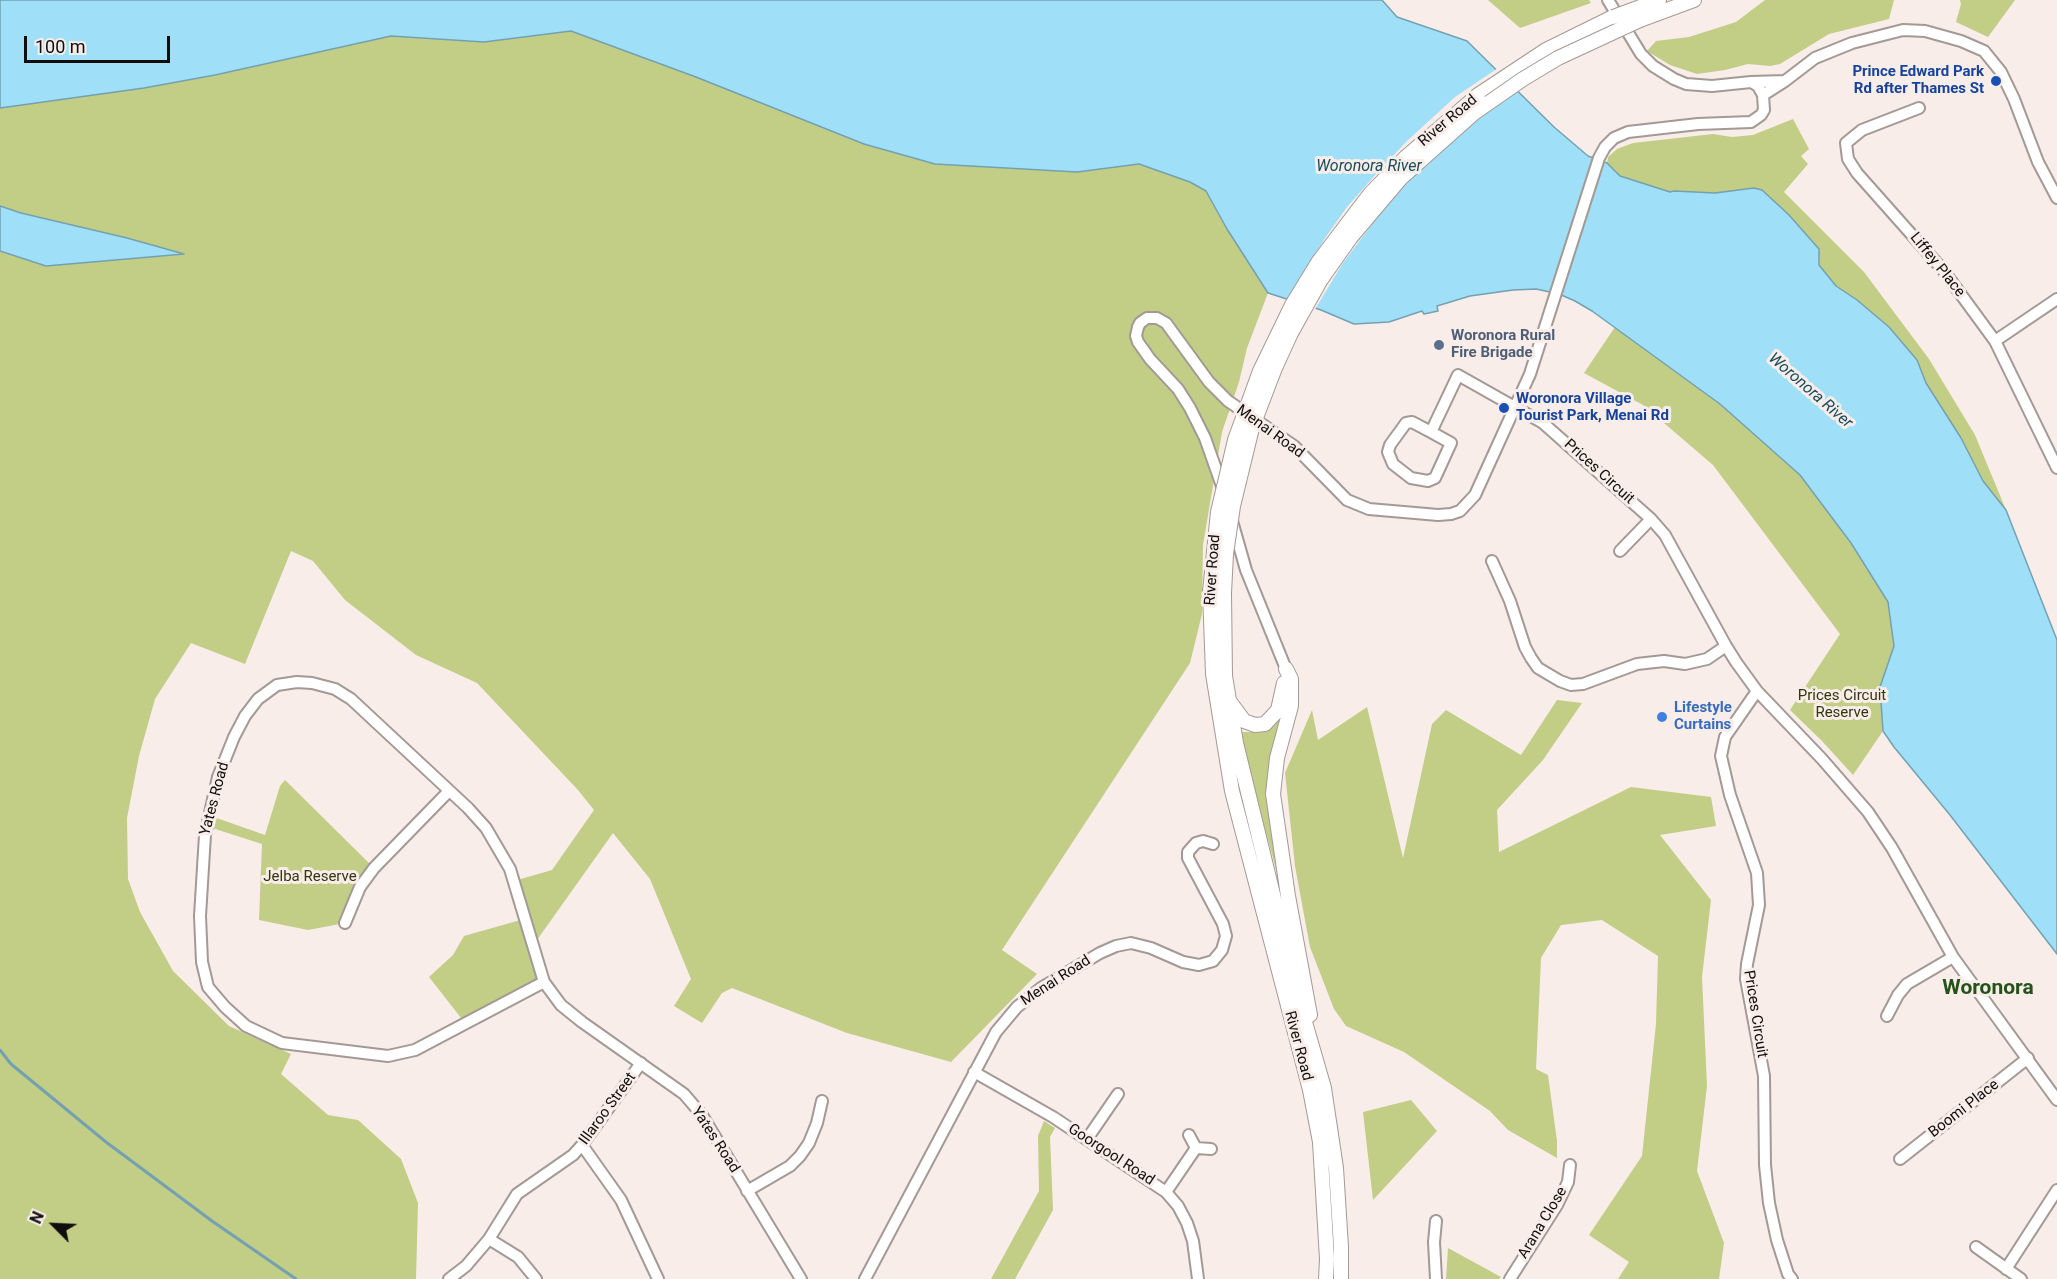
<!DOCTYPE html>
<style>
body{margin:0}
#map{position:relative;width:2057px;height:1279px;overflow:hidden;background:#f8ede9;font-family:Roboto,sans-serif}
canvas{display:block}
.north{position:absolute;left:24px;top:1195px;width:60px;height:60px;-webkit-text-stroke:4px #f8ede9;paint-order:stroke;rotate:294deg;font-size:16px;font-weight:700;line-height:24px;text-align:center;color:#100d0c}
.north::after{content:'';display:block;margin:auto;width:21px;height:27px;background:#100d0c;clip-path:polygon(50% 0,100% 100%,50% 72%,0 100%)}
.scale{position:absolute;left:24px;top:36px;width:146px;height:27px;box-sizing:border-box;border:3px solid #100d0c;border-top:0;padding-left:8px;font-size:18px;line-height:21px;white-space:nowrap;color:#100d0c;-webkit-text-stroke:4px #f8ede9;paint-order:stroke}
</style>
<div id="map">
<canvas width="2057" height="1279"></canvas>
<div class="north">N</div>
<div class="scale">100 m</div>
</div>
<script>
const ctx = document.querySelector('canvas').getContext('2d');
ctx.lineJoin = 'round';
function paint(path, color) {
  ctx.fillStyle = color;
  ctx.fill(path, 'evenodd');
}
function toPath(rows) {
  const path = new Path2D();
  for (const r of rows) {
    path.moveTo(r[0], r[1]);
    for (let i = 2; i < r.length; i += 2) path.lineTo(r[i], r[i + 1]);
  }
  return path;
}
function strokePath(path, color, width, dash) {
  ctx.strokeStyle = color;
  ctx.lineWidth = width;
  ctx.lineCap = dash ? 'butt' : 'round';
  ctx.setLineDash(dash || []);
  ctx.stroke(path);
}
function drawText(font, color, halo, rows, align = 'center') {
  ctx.font = font + ' Roboto,sans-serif';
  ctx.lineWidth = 6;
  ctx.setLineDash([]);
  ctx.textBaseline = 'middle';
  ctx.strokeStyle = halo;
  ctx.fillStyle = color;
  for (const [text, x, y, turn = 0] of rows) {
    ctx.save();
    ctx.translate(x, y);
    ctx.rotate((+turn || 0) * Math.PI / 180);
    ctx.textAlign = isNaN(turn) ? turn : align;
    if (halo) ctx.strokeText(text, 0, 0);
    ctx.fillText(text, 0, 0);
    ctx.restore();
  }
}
paint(toPath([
 [1488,0,1589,0,1591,3,1520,28],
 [1765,0,1894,0,1889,19,1829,34,1780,64,1770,66,1748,64,1725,70,1697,74,1670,65,1647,51,1656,41,1689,37,1736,22],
 [1960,0,2015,0,1988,37,1956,22,1961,4],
 [571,31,696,77,864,144,935,164,1077,172,1139,164,1190,182,1206,191,1227,229,1268,293,1247,348,1239,382,1222,432,1203,545,1202,614,1190,663,1002,950,1037,974,951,1062,847,1033,732,988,722,993,702,1023,674,1006,691,979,650,879,613,833,532,947,544,982,465,1023,429,977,453,955,464,936,524,919,514,881,552,870,594,810,578,790,477,683,416,655,345,600,313,561,291,551,245,664,191,643,155,699,139,756,127,818,128,879,140,912,173,971,229,1026,291,1054,281,1074,328,1115,358,1120,401,1159,418,1203,416,1279,0,1279,0,251,46,266,182,254,127,238,21,213,0,206,0,108,144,88,215,75,391,36,484,42],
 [1793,119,1809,149,1801,156,1808,164,1784,192,1864,272,1929,359,1975,435,2006,510,1983,481,1961,438,1926,383,1917,360,1889,327,1857,300,1836,286,1754,188,1715,193,1674,191,1670,192,1620,176,1607,163,1608,157,1617,149,1633,143,1713,134,1732,137,1753,135],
 [1615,327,1720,404,1800,475,1851,544,1888,602,1894,646,1880,687,1883,731,1853,775,1822,741,1790,710,1840,634,1713,465,1643,405,1584,373],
 [1557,700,1582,703,1543,760,1497,810,1499,852,1631,787,1711,797,1716,826,1660,835,1711,900,1702,977,1707,1086,1697,1171,1724,1243,1719,1279,1618,1279,1629,1262,1589,1235,1642,1156,1656,1024,1658,956,1602,920,1561,925,1541,958,1536,1069,1548,1075,1557,1141,1557,1158,1508,1130,1490,1111,1404,1052,1346,1026,1334,1009,1310,947,1295,866,1285,773,1312,710,1318,740,1367,707,1403,858,1432,724,1446,710,1521,755],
 [1281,717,1282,718,1270,764,1281,873,1277,873,1246,759,1242,732,1264,732,1273,726],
 [285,780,374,868,345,923,308,930,259,920,262,844,206,826,208,815,265,835,280,786],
 [1411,1100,1437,1131,1373,1200,1363,1112],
 [1044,1121,1055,1128,1050,1137,1053,1210,1015,1279,991,1279,1039,1191,1038,1136],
 [1448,1248,1501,1277,1499,1279,1446,1279]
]), '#c2cd85');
const water = toPath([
 [0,0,1382,0,1397,17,1467,41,1554,127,1588,156,1607,163,1620,176,1670,192,1674,191,1715,193,1754,188,1762,190,1789,215,1819,249,1819,265,1836,286,1857,300,1889,327,1917,360,1926,383,1961,438,1983,481,2006,510,2057,640,2057,954,1950,815,1894,747,1883,731,1880,687,1894,646,1888,602,1851,543,1800,475,1720,404,1592,311,1575,301,1559,294,1536,289,1513,290,1470,296,1437,306,1438,311,1424,314,1422,311,1389,322,1354,324,1321,310,1268,293,1227,229,1206,191,1190,182,1139,164,1077,172,935,164,864,144,696,77,571,31,484,42,391,36,215,75,144,88,0,108,0,0],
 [0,206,21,213,127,238,184,254,46,266,0,251,0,206]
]);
paint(water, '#9fe0f8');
strokePath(water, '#74a1b1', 1.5);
paint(toPath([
 [1498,68,1519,88,1467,127,1425,163,1384,209,1364,235,1343,263,1314,311,1286,302,1325,238,1347,207,1375,175,1407,141,1455,97]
]), '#f8ede9');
strokePath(toPath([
 [0,1050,11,1064,106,1142,212,1221,296,1279]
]), '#74a1b1', 3);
const minor = toPath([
 [1751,82,1785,81],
 [1763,95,1785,81,1815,58,1852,43,1903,30,1925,31,1961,41,1984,51,2001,72,2014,99,2038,162,2057,198],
 [1919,108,1862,130,1846,143,1848,159,1857,173,1943,270,1995,341,2057,468],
 [1995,341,2057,299],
 [1431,432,1412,422,1406,423,1390,445,1388,452,1393,464,1411,478,1428,481,1435,478,1451,443,1431,432,1458,375,1543,423,1651,519,1665,535,1726,646,1736,662,1757,691,1822,759,1868,812,1892,848,1953,957,2057,1100],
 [1223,489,1205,438,1190,408,1178,389,1150,359,1138,342,1136,336,1138,327,1140,323,1147,318,1157,318,1166,323,1209,382,1228,401,1294,446,1347,500,1369,509,1438,515,1451,514,1460,511,1475,495,1530,374,1599,158,1605,147,1614,138,1628,132,1698,124,1751,122,1761,115,1764,110,1763,95,1758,86,1751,82,1712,86,1686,84,1674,79,1653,66,1641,54,1608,0],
 [1232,521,1246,570,1286,669],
 [1620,551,1651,519],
 [1492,561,1510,601,1525,647,1531,658,1538,668,1560,681,1571,685,1583,684,1637,664,1664,661,1685,664,1707,659,1726,646],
 [1757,691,1725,737,1721,756,1730,795,1757,873,1759,905,1747,964,1746,979,1764,1076,1765,1165,1769,1203,1777,1240,1788,1274,1792,1279],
 [345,923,360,887,374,868,449,791],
 [544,982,415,1050,388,1056,282,1043,246,1026,225,1007,208,987,202,962,200,916,205,835,218,777,234,737,245,716,258,699,277,685,297,682,312,683,335,689,351,699,468,808,486,828,510,869,544,982,561,1005,582,1022,684,1094,702,1115,801,1279],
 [1887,1016,1898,995,1907,984,1953,957],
 [974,1072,1053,1117,1166,1192,1178,1206,1187,1223,1193,1241,1198,1279],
 [1189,1135,1196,1148,1211,1149],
 [1087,1139,1118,1094],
 [582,1145,621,1200,658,1279],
 [1900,1159,2028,1058],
 [747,1191,790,1166,800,1156,809,1143,817,1123,822,1101],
 [1166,1192,1196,1148],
 [489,1239,518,1257,536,1279],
 [1976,1247,2021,1279],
 [2006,1269,2057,1190],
 [449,1279,466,1266,489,1239,517,1194,573,1155,582,1145,641,1063],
 [865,1279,996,1032,1017,1007,1041,988,1100,953,1116,946,1131,943,1151,948,1183,962,1199,965,1213,961,1222,950,1226,936,1223,924,1188,858,1188,852,1196,843,1203,841,1213,844],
 [1436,1279,1434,1242,1436,1221],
 [1510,1279,1557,1205,1568,1182,1570,1165]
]);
const major = toPath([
 [1635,9,1659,0],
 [1640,20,1694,0],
 [1478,95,1546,50,1613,17],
 [1210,592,1213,674,1232,791,1310,1090,1320,1142,1327,1259,1326,1279],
 [1224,593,1225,676,1236,743,1300,1005,1324,1088,1336,1168,1341,1247,1341,1279],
 [1286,669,1291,679,1291,706,1277,758,1273,794,1288,896,1310,1015],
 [1230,702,1244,721,1255,725,1265,724,1278,710,1284,683]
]);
strokePath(minor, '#a39995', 14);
strokePath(major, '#a39995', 16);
strokePath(minor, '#fff', 10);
strokePath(major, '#fff', 14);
const majorBridge = toPath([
 [1613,17,1635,9],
 [1210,592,1218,512,1235,440,1260,371,1292,305,1319,261,1370,194,1406,157,1478,95],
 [1224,593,1226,554,1233,506,1252,428,1275,368,1291,333,1320,281,1351,237,1401,178,1474,113,1523,79,1558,58,1640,20]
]);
strokePath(majorBridge, '#a39995', 16, []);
strokePath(majorBridge, '#fff', 14);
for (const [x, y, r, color] of [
 [1996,81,6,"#1a4fb4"],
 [1439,345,6,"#5c6f8a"],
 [1504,408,6,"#1a4fb4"],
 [1662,717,6,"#3f7fe0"]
]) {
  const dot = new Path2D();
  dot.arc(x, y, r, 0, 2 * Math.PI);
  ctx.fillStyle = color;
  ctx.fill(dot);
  strokePath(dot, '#f8ede9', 2);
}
drawText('bold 15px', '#164399', '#f8ede9', [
 ["Prince Edward Park",1984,72],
 ["Rd after Thames St",1984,89],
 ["Woronora Village",1516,399,"left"],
 ["Tourist Park, Menai Rd",1516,416,"left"]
], 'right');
drawText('15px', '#100d0c', '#f8ede9', [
 ["River Road",1448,121,-40],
 ["Liffey Place",1937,265,51],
 ["Menai Road",1270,432,36],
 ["Prices Circuit",1599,472,42],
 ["River Road",1213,570,-86],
 ["Yates Road",215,799,-75],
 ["Menai Road",1056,981,-33],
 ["Prices Circuit",1755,1014,81],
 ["River Road",1298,1046,75],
 ["Illaroo Street",608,1109,-54],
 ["Boomi Place",1964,1109,-38],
 ["Yates Road",715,1140,57],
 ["Goorgool Road",1111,1155,33],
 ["Arana Close",1543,1223,-59]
]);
drawText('bold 15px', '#4e5e75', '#f8ede9', [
 ["Woronora Rural",1451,336],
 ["Fire Brigade",1451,353]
], 'left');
drawText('15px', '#32360d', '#f8ede9', [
 ["Prices Circuit",1842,696],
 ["Reserve",1842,713],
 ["Jelba Reserve",310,877]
]);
drawText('bold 15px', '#366cbe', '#f8ede9', [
 ["Lifestyle",1674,708],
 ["Curtains",1674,725]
], 'left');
drawText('italic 16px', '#164b5b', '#f8ede9', [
 ["Woronora River",1369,167],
 ["Woronora River",1810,391,41]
]);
drawText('bold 21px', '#245219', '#f8ede9', [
 ["Woronora",1988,989]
]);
</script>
